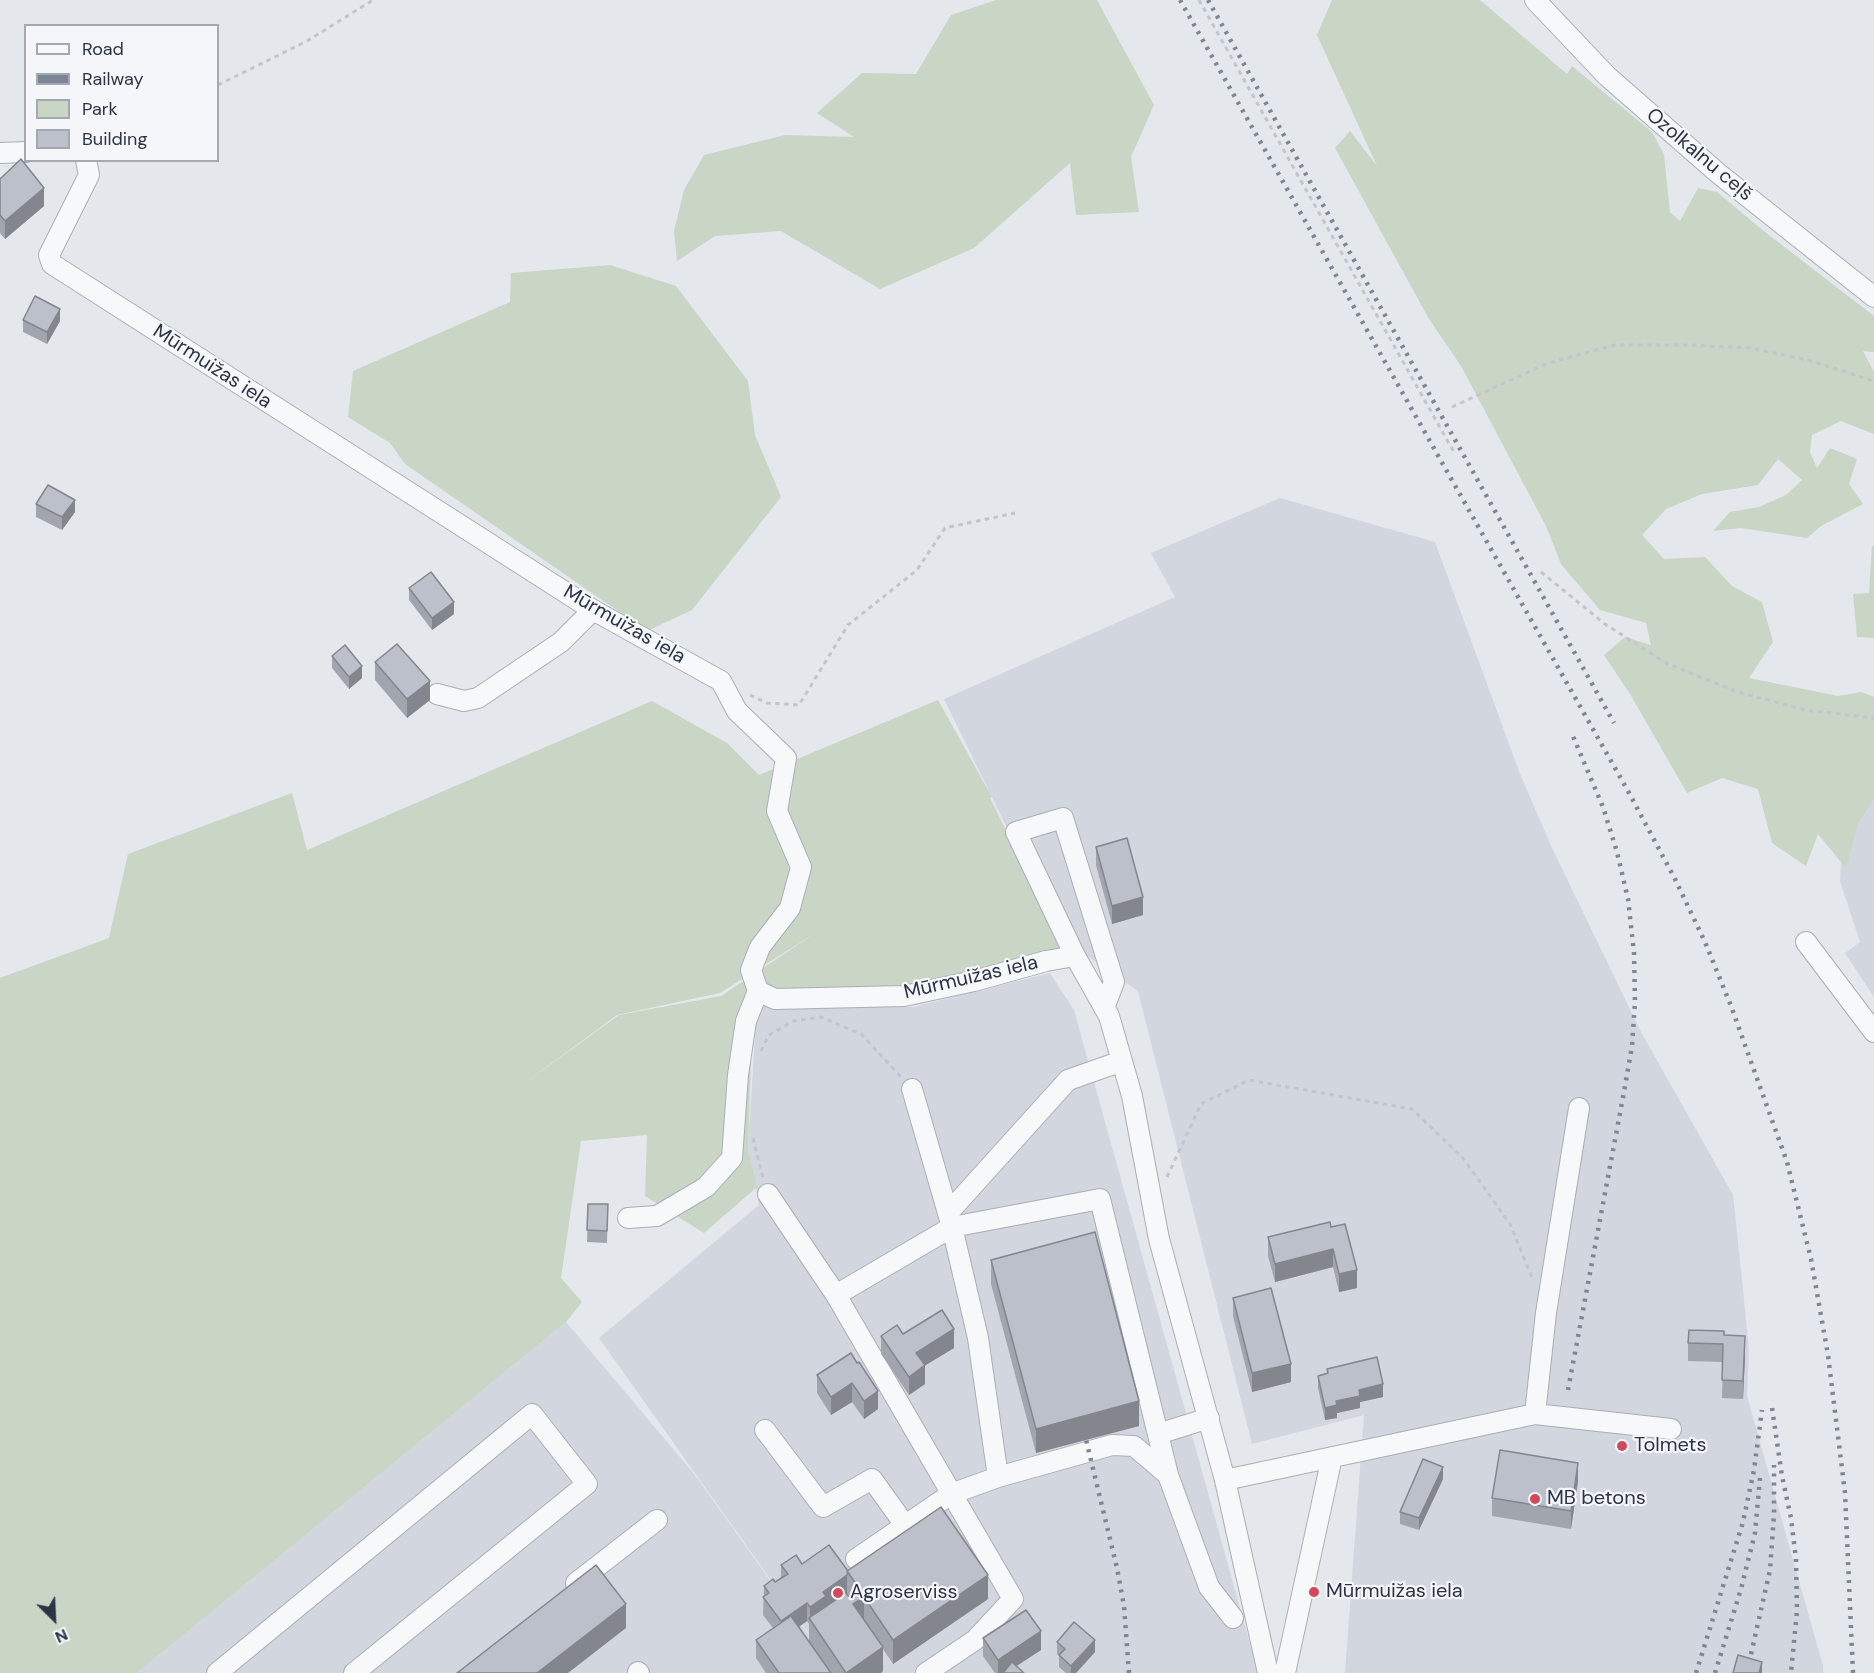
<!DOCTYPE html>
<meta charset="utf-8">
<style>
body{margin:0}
#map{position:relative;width:1874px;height:1673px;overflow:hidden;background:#e4e7ec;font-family:"DM Sans",sans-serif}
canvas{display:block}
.legend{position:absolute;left:24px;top:24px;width:195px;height:138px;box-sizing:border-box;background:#f4f6f9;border:2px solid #a4a8b1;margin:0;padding:8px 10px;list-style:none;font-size:18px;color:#2b3445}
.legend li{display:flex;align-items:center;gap:12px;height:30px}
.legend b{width:30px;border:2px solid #a4a8b1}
.north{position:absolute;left:24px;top:1589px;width:60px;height:60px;-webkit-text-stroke:4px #f4f6f9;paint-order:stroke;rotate:156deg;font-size:16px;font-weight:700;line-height:24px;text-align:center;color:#2b3445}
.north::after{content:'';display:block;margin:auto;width:21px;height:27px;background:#2b3445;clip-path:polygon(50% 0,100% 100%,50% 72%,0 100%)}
</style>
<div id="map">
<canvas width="1874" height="1673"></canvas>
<ul class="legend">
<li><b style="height:8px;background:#f7f8fa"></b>Road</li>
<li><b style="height:8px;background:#7d8696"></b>Railway</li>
<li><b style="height:16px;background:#c9d6c5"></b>Park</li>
<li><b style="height:16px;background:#bbc0ca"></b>Building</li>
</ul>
<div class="north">N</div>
</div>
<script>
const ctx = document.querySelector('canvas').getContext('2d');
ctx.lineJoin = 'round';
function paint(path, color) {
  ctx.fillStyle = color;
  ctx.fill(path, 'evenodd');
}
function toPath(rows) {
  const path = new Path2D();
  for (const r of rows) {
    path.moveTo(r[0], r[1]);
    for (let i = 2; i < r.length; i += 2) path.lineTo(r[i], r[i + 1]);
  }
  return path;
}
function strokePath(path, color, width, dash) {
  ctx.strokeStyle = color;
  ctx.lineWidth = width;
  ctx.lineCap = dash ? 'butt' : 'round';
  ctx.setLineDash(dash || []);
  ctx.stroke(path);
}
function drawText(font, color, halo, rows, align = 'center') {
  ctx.font = font + ' "DM Sans",sans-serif';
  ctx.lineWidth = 4.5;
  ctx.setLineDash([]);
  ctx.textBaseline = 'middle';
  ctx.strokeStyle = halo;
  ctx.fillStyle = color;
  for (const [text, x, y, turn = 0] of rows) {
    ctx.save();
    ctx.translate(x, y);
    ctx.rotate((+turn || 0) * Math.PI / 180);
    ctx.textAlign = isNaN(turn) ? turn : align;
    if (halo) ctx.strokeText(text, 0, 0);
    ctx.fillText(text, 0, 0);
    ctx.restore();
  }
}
paint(toPath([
 [1280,498,1435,542,1520,774,1552,848,1641,1032,1733,1195,1749,1348,1747,1396,1823,1666,1823,1673,1345,1673,1364,1415,1252,1444,1138,991,1061,938,944,699,1175,597,1151,553],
 [1874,780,1874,997,1845,953,1860,942,1840,881,1843,829],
 [1050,973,1074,1010,1258,1673,837,1673,599,1338,759,1205,748,1148,757,1006,913,1007],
 [566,1322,695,1475,836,1673,137,1673]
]), '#d2d6de');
paint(toPath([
 [996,0,1097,0,1154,105,1131,157,1139,212,1076,215,1070,163,974,248,880,289,781,231,715,236,677,261,674,231,684,190,704,155,785,135,854,137,817,113,862,73,916,74,951,15],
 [1332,0,1480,0,1567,74,1572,66,1652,132,1664,155,1670,212,1680,221,1698,188,1717,192,1765,232,1874,316,1874,352,1863,351,1874,372,1874,434,1841,421,1812,435,1810,452,1817,468,1830,448,1857,459,1849,484,1863,504,1821,526,1807,538,1741,528,1713,531,1730,512,1759,507,1786,495,1802,480,1778,459,1758,485,1702,494,1666,509,1642,535,1664,559,1705,557,1732,586,1762,602,1773,642,1749,678,1838,696,1861,692,1874,697,1874,799,1858,823,1846,868,1818,834,1806,866,1772,843,1758,789,1722,778,1687,793,1630,694,1604,655,1625,637,1651,645,1646,623,1600,610,1561,564,1546,526,1461,366,1429,319,1335,148,1350,131,1377,166,1317,35],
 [610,265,676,286,748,381,755,435,781,497,692,610,647,631,405,464,390,443,348,417,353,371,510,302,511,273],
 [1872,546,1874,546,1874,638,1857,637,1853,594,1869,593],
 [938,700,992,797,990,798,1059,938,1064,953,914,991,753,1005,748,1149,757,1187,704,1233,645,1196,647,1135,581,1141,561,1278,582,1302,566,1322,137,1673,0,1673,0,978,109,938,128,854,292,793,307,850,652,701,727,743,759,775],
 [817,932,721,996,619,1015,518,1088,617,1015,720,993]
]), '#c9d6c5');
const minor = toPath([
 [1535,0,1607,76,1719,174,1874,297],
 [0,153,26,152],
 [86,160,89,175,49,255,52,264,593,610,721,681,737,711,786,758,777,811,801,867,790,908,760,947,751,970,758,991,775,999,904,996,974,981,1046,961,1075,956],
 [437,694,464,701,478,698,561,642,593,610],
 [1806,942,1874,1032],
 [1104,1008,1114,982,1063,818,1016,832,1075,956,1109,1016,1132,1096,1159,1239,1225,1480,1268,1673],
 [912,1089,952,1227,978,1338,998,1477],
 [768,1194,836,1295,1013,1599,975,1640,926,1673],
 [948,1213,1068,1080,1122,1061],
 [628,1218,657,1216,706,1187,732,1158,738,1075,746,1021,758,991],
 [836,1295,952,1227,1100,1199,1168,1475,1209,1587,1233,1618],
 [1535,1414,1671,1429],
 [765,1430,823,1507,872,1479,905,1525],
 [1158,1434,1209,1418],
 [1225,1480,1535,1414,1546,1313,1579,1108],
 [856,1559,951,1494,998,1477,1112,1445,1134,1446,1168,1475],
 [576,1583,657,1520],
 [638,1672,639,1673],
 [217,1673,532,1414,587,1484,354,1673],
 [1285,1673,1332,1457]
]);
strokePath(minor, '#a9aeb7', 22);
strokePath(toPath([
 [1199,0,1455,454],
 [218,85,307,41,373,0],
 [1452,407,1548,363,1615,345,1692,345,1750,348,1808,360,1874,381],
 [1541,572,1605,624,1666,663,1735,691,1805,710,1874,718],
 [750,695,767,703,799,705,848,625,917,570,945,528,1015,513],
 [761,1051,769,1035,793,1021,821,1017,861,1034,901,1077],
 [753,1138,763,1178],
 [1167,1177,1201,1104,1249,1080,1412,1109,1463,1158,1510,1224,1533,1280]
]), '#c2c5cb', 3, [4.5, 4.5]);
strokePath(minor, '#f7f8fa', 20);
strokePath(toPath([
 [1180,0,1628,791,1675,879,1705,942,1731,1006,1787,1162,1811,1259,1828,1355,1845,1493,1853,1673],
 [1208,0,1614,723],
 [1568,1390,1624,1092,1632,1046,1635,1002,1634,953,1628,899,1617,852,1603,807,1572,734],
 [1772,1408,1782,1476,1791,1518,1796,1559,1797,1611,1791,1673],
 [1082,1423,1117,1568,1124,1606,1129,1673],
 [1749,1663,1770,1570,1774,1515,1774,1465],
 [1696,1673,1743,1522,1754,1470,1762,1410],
 [1715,1673,1741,1589,1755,1533,1760,1478]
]), '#7d8696', 4.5, [3, 6]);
paint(toPath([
 [0,179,44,206,5,239,0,233],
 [23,320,60,321,47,344,23,332],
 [36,504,75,512,62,530,36,517],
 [409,588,454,614,432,630,409,600],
 [332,656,362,678,349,689,332,668],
 [375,662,430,700,407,718,375,680],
 [1096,847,1143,915,1112,924,1096,865],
 [588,1204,608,1204,607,1243,587,1242],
 [1331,1227,1357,1288,1339,1292,1333,1267,1275,1282,1268,1256,1268,1237],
 [991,1260,1139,1426,1036,1453,991,1284],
 [1233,1298,1291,1382,1252,1392,1233,1316],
 [903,1334,954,1348,925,1365,925,1384,909,1395,881,1354,881,1336],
 [1724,1335,1745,1354,1743,1399,1722,1398,1723,1362,1688,1361,1688,1343],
 [857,1363,878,1409,864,1419,852,1402,831,1415,817,1393,817,1375],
 [1327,1369,1383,1397,1360,1402,1360,1408,1337,1413,1337,1418,1325,1420,1318,1388,1318,1376,1327,1374],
 [1443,1479,1419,1530,1400,1524,1400,1512],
 [1578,1481,1571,1529,1492,1516,1492,1498],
 [802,1564,848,1571,988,1599,893,1664,883,1649,883,1671,881,1673,766,1673,756,1658,756,1640,773,1628,763,1615,764,1586,775,1582,781,1578,781,1565],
 [807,1621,809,1624,809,1641,799,1627],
 [983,1638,1041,1650,1016,1666,1024,1673,995,1673,983,1656],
 [1057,1642,1095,1652,1076,1673,1066,1673,1059,1667,1059,1656,1057,1654]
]), '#a1a5ae');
paint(toPath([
 [44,188,44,206,5,239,5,221],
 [60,309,60,321,47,344,47,332],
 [75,500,75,512,62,530,62,517],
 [454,602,454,614,432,630,432,618],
 [362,666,362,678,349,689,349,677],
 [430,681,430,700,407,718,407,699],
 [1143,897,1143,915,1112,924,1112,906],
 [1333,1249,1333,1267,1275,1282,1275,1264],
 [1357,1270,1357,1288,1339,1292,1339,1274],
 [954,1329,954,1348,916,1371,916,1353],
 [1745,1336,1745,1354,1743,1399,1743,1381],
 [1291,1364,1291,1382,1252,1392,1252,1373],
 [925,1365,925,1384,909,1395,909,1377],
 [852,1383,852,1402,831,1415,831,1397],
 [1383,1384,1383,1397,1360,1402,1360,1408,1337,1413,1337,1418,1325,1420,1325,1408,1359,1390],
 [878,1391,878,1409,864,1419,864,1401],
 [1139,1401,1139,1426,1036,1453,1036,1429],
 [1578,1463,1578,1481,1571,1529,1571,1511],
 [1443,1467,1443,1479,1419,1530,1419,1518],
 [847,1575,847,1593,810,1620,810,1607,823,1592],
 [988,1575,988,1599,893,1664,893,1640],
 [864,1597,864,1621,853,1604],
 [807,1603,807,1621,781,1639,781,1621],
 [626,1604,626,1628,568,1673,537,1673],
 [1041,1631,1041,1650,1006,1673,998,1673,998,1660],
 [1095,1640,1095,1652,1076,1673,1071,1673,1071,1666],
 [883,1647,883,1671,881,1673,846,1673],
 [1762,1662,1762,1673,1759,1673]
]), '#83868d');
const building = toPath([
 [21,159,44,188,5,221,0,215,0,179,21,159],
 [35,296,60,309,47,332,23,320,35,296],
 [48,485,75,500,62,517,36,504,48,485],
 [431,572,454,602,432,618,409,588,431,572],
 [397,644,430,681,407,699,375,662,397,644],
 [345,645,362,666,349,677,332,656,345,645],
 [1127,838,1143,897,1112,906,1096,847,1127,838],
 [588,1204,608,1204,607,1231,587,1230,588,1204],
 [1330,1222,1331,1227,1345,1224,1357,1270,1339,1274,1333,1249,1275,1264,1268,1237,1330,1222],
 [1095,1232,1139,1401,1036,1429,991,1260,1095,1232],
 [1271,1288,1291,1364,1252,1373,1233,1298,1271,1288],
 [942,1310,954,1329,916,1353,925,1365,909,1377,881,1336,897,1325,903,1334,942,1310],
 [1689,1330,1724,1331,1724,1335,1745,1336,1743,1381,1722,1380,1723,1344,1688,1343,1689,1330],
 [851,1353,857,1363,859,1362,878,1391,864,1401,852,1383,831,1397,817,1375,851,1353],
 [1377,1357,1383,1384,1359,1390,1360,1396,1336,1401,1337,1405,1325,1408,1318,1376,1328,1373,1327,1369,1377,1357],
 [1500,1450,1578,1463,1571,1511,1492,1498,1500,1450],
 [1423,1459,1443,1467,1419,1518,1400,1512,1423,1459],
 [941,1507,988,1575,893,1640,864,1597,853,1604,883,1647,846,1673,809,1618,846,1593,850,1598,861,1591,847,1571,941,1507],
 [829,1545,848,1571,847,1575,823,1592,826,1596,810,1607,807,1603,781,1621,763,1597,769,1593,764,1586,773,1579,775,1582,788,1574,781,1565,796,1555,802,1564,829,1545],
 [596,1565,626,1604,537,1673,457,1673,596,1565],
 [1026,1610,1041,1631,998,1660,983,1638,1026,1610],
 [791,1616,831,1673,779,1673,756,1640,791,1616],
 [1074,1622,1095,1640,1071,1666,1059,1655,1065,1649,1057,1642,1074,1622],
 [1738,1655,1762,1662,1759,1673,1733,1673,1738,1655],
 [1012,1662,1024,1673,1003,1673,1012,1662]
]);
paint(building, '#bbc0ca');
strokePath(building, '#83868d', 1.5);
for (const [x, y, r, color] of [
 [1622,1446,6,"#d1495b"],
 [1535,1499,6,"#d1495b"],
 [1314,1592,6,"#d1495b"],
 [838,1593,6,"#d1495b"]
]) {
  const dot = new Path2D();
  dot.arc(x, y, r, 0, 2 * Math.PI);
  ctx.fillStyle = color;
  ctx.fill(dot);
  strokePath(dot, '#f4f6f9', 2);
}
drawText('20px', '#2b3445', '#f4f6f9', [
 ["Ozolkalnu ceļš",1699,155,40],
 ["Mūrmuižas iela",212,367,33],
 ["Mūrmuižas iela",624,625,30],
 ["Mūrmuižas iela",971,978,-13]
]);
drawText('20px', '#2b3445', '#f4f6f9', [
 ["Tolmets",1634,1446],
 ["MB betons",1547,1499],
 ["Mūrmuižas iela",1326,1592],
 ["Agroserviss",850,1593]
], 'left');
</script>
